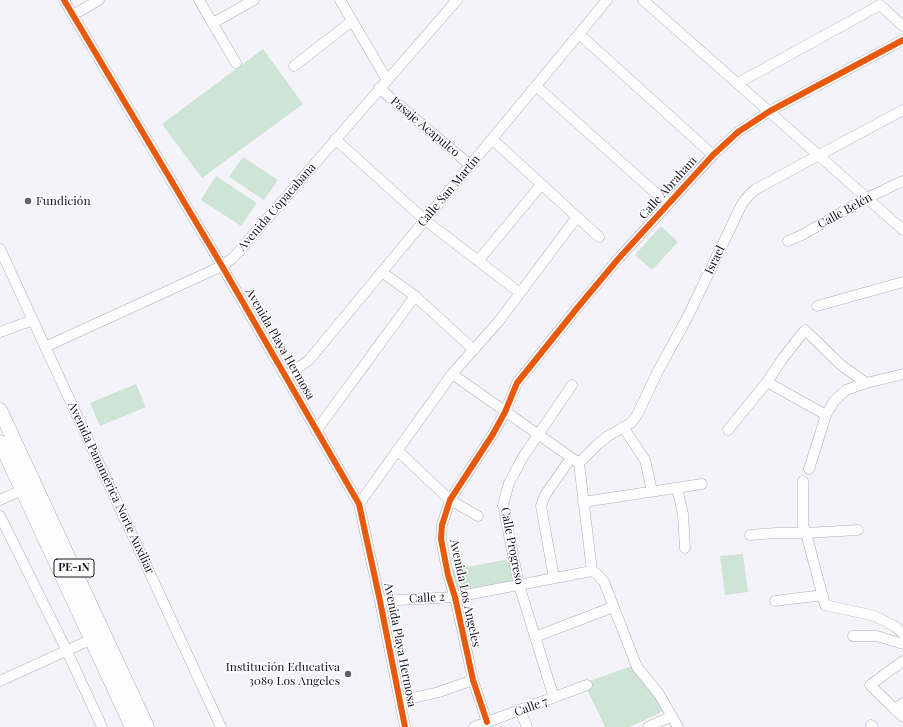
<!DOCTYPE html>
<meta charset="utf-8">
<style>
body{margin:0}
canvas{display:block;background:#f4f3fa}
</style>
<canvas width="903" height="727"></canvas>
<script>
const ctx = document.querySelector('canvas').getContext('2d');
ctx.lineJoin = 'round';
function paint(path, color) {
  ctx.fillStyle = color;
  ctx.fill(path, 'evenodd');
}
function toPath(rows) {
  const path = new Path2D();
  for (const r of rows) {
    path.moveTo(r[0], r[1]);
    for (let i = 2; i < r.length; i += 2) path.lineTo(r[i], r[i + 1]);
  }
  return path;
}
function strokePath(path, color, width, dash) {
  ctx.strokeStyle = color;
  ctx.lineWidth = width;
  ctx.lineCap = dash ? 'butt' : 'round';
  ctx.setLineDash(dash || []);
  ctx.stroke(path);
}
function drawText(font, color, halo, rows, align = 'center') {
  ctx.font = font + ' "Playfair Display",serif';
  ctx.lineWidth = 3;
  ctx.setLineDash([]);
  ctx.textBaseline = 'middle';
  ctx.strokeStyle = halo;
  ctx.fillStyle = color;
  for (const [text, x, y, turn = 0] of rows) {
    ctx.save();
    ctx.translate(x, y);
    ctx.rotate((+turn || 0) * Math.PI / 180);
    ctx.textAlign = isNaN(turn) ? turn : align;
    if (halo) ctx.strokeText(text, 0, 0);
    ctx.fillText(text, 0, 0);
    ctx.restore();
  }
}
paint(toPath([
 [263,49,303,104,202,178,162,124],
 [243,157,278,180,264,200,229,177],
 [216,176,257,203,241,226,201,200],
 [661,226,678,242,652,270,635,255],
 [136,384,146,407,100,426,90,403],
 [743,554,748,592,725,595,720,556],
 [510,559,514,582,460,592,454,590,450,570],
 [632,666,666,710,630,727,605,727,584,683]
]), '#cee4d5');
const minor = toPath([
 [64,0,222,266,359,504,380,601,405,727],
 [199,0,236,63],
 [340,0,387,80],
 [643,0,903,230],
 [73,15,99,0],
 [213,23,254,0],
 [579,34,713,155],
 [294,66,352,21],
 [738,83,880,5,903,26],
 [536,86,668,204],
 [379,88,470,165],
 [335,139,425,220,520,293],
 [492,139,599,237],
 [788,241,802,235,867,198,903,181],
 [0,249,221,727],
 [478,261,541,185],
 [382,272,415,296,474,350],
 [817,306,903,282],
 [0,332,33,320],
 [45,347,222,266,233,258,457,0],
 [452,374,579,463,592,571,598,575,604,582,637,667,659,694,678,727],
 [286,376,309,360,607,0],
 [767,382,826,415],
 [623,427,645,460,652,491],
 [728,430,767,382,783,358,805,330,841,365,866,383,903,374],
 [316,431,415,296],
 [397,450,450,500,478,516],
 [579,463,598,444,608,436,631,423,637,415,658,371,687,318,742,204,749,195,756,189,903,110],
 [809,469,826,415,834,401,846,390,866,383],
 [803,481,803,525,806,533,825,605,875,616,896,627,903,634],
 [677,488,683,514,685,548],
 [0,500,22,490],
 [583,502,702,484],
 [359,504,452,374,499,321,577,217],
 [0,516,67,651,102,727],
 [750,535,776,533,806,533,858,530],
 [554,578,541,506,545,495,571,458],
 [380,601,455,597,592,571],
 [775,601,823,595],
 [853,636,877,636,903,644],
 [535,637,613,607],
 [903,661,870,685,903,717],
 [0,681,92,639],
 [554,698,519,585,503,505,509,483,523,457,572,385],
 [400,701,439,692,473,680],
 [520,710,527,727],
 [895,710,903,703],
 [487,722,473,680,455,597,448,575,441,539,442,525,450,500,493,434,505,412,517,383,578,307,619,258,713,155,738,132,770,111,903,40],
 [871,725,873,727],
 [474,727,587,685],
 [648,727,672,716]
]);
const highway = toPath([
 [0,410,147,727],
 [0,442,132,727]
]);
strokePath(minor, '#b0aeb7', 11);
strokePath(highway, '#b0aeb7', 15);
strokePath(minor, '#fdfdfe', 10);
strokePath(highway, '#fdfdfe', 14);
strokePath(toPath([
 [64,0,222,266,359,504,380,601,405,727],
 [487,722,473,680,455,597,448,575,441,539,442,525,450,500,493,434,505,412,517,383,578,307,619,258,713,155,738,132,770,111,903,40]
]), '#e8590c', 6);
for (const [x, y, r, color] of [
 [28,201,4,"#63616a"],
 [348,674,4,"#63616a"]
]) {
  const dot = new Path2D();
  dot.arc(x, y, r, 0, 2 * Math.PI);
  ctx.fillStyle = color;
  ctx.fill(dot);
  strokePath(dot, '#fff', 1.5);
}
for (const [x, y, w] of [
 [74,568,40]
]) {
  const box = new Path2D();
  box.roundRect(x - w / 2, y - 9, w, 18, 3);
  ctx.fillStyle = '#fff';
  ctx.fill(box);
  strokePath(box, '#15121d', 1);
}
drawText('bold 11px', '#15121d', null, [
 ["PE-1N",74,568]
]);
drawText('12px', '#15121d', '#fff', [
 ["Pasaje Acapulco",425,127,40],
 ["Calle Abraham",668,188,-48],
 ["Calle San Martín",449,191,-50],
 ["Avenida Copacabana",277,207,-49],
 ["Calle Belén",845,211,-29],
 ["Israel",715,260,-64],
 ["Avenida Playa Hermosa",280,344,60],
 ["Avenida Panamérica Norte Auxiliar",111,488,65],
 ["Calle Progreso",512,546,79],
 ["Avenida Los Angeles",465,593,78],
 ["Calle 2",427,598,-3],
 ["Avenida Playa Hermosa",400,645,79],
 ["Calle 7",531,707,-20]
]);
drawText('12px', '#15121d', '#fff', [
 ["Fundición",36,201],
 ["Institución Educativa",340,667,"right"],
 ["3089 Los Angeles",340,681,"right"]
], 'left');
</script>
